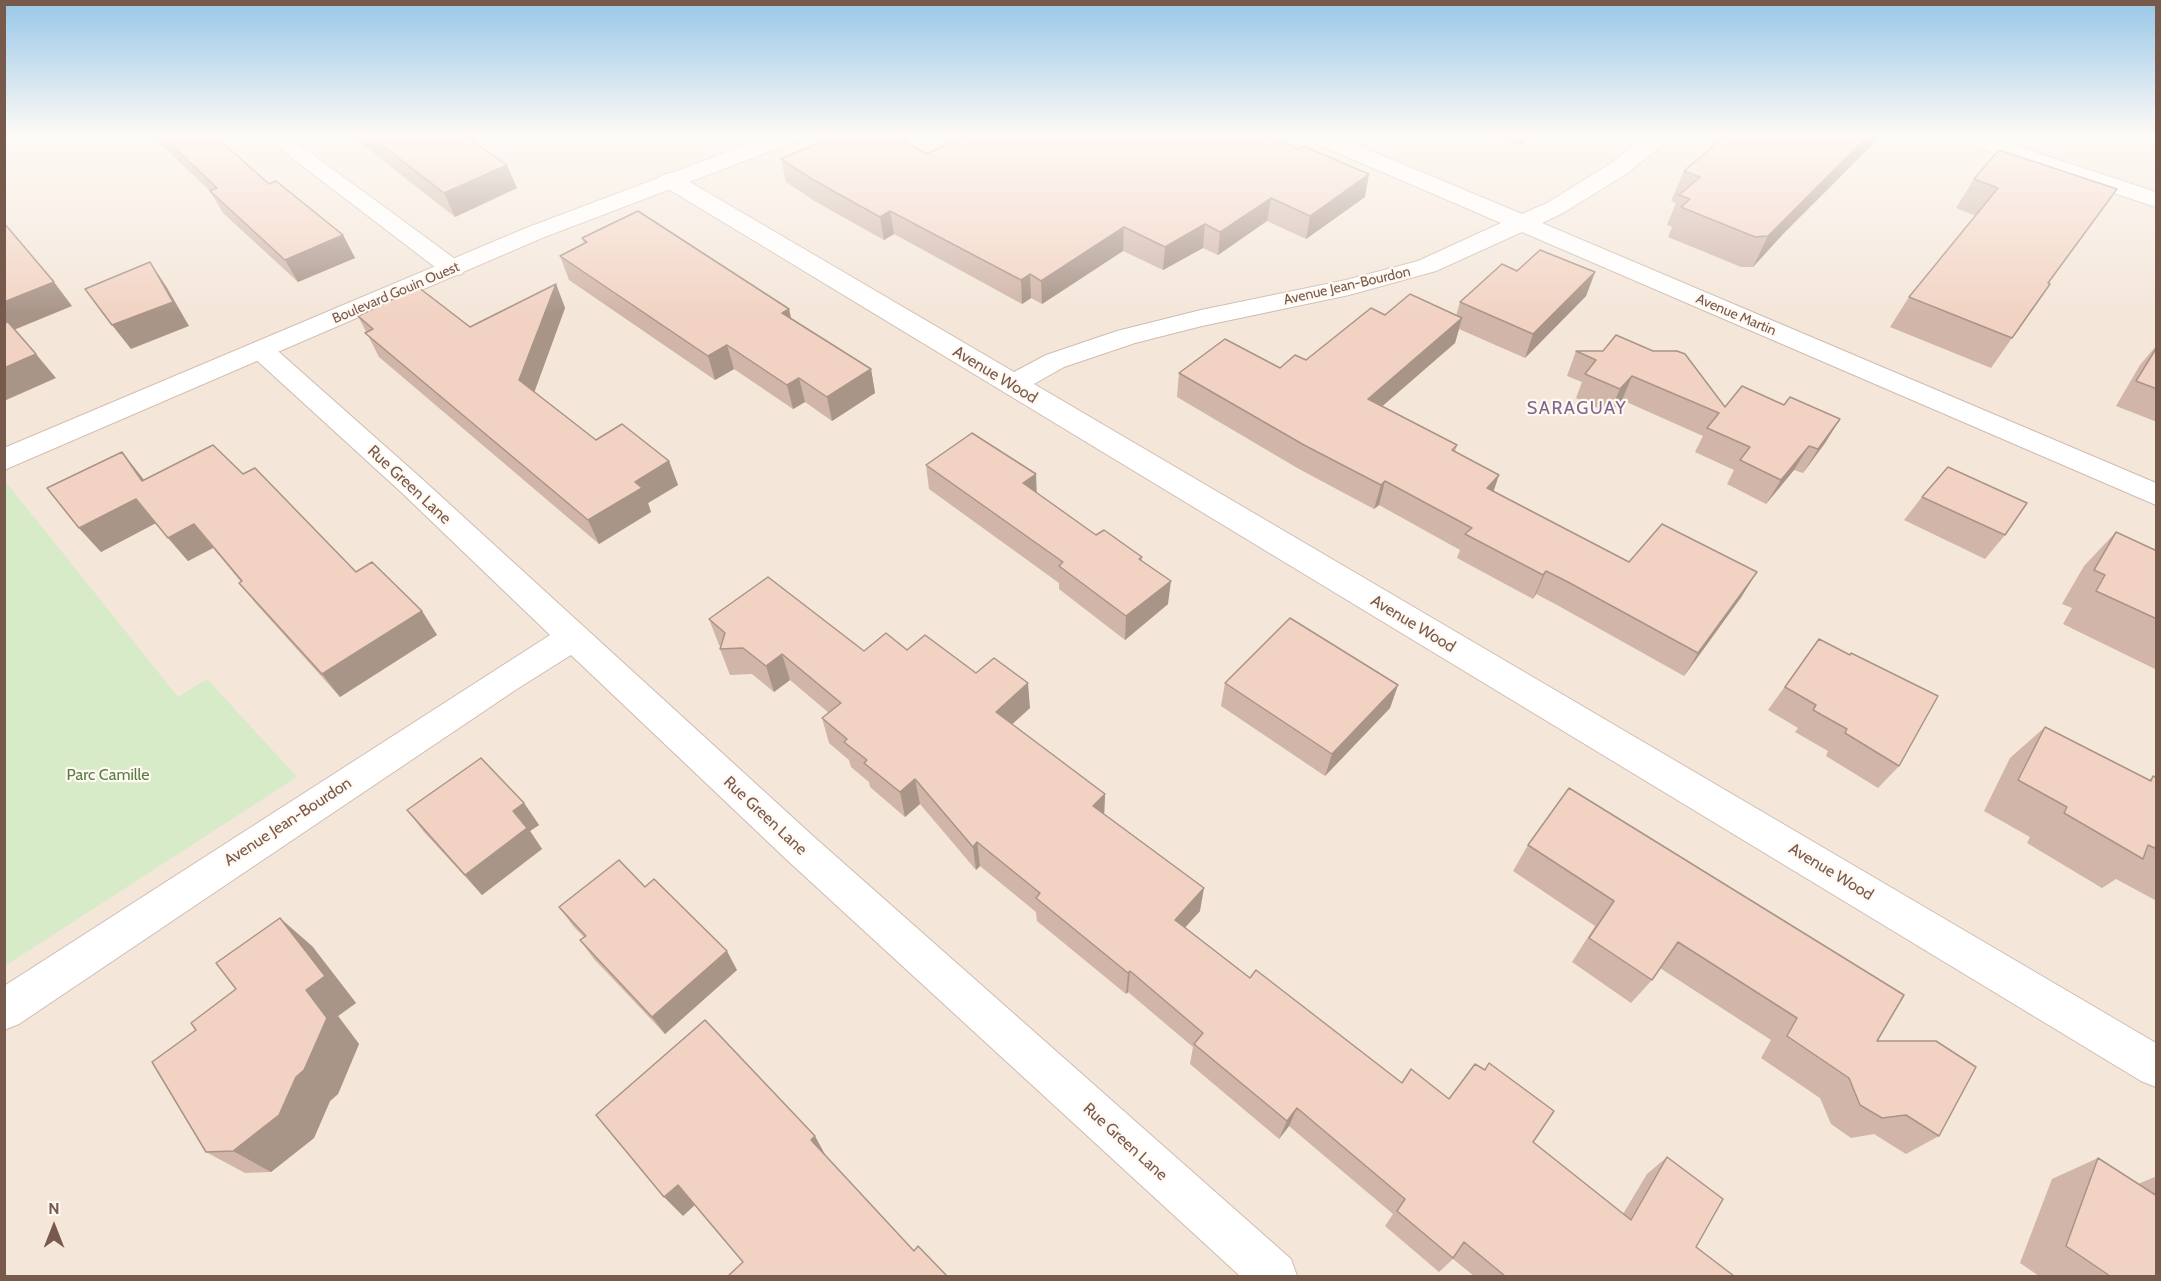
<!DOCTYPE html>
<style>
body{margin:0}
#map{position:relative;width:2161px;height:1281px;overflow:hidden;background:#fcf5eb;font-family:Cabin,sans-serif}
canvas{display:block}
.frame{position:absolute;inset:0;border:6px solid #785a4d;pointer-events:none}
.north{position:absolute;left:24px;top:1197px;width:60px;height:60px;-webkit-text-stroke:4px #fff9f2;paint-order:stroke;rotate:0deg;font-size:16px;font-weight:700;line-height:24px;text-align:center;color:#785a4d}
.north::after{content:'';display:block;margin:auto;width:21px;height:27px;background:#785a4d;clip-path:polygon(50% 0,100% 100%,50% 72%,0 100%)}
</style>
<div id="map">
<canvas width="2161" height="1281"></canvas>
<div class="frame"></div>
<div class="north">N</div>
</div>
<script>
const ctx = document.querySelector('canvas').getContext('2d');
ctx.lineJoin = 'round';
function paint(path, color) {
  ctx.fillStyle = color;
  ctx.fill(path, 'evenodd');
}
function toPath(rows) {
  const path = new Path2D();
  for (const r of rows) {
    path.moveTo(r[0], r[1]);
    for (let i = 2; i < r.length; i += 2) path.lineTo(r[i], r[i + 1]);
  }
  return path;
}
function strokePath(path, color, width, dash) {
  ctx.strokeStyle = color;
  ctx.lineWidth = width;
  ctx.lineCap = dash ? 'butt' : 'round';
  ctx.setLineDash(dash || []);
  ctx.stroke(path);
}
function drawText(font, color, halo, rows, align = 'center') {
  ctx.font = font + ' Cabin,sans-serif';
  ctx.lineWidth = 4.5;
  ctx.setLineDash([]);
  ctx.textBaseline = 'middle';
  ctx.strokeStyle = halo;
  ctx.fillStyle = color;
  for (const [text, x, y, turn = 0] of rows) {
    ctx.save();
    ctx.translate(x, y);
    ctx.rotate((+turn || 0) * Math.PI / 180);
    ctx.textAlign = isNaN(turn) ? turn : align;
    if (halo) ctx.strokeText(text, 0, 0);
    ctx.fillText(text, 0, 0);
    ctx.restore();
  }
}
paint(toPath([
 [5,135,2156,135,2156,1276,5,1276]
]), '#f4e6d9');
paint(toPath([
 [5,481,178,697,207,679,297,777,5,966]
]), '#d8ebc9');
const street = toPath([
 [262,135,286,135,462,264,465,269,462,274,453,276,444,274,262,135],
 [1305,135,1333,135,1522,214,1547,203,1610,164,1648,135,1672,135,1669,140,1626,174,1563,213,1542,223,2156,483,2156,505,1522,232,1436,271,1349,295,1202,326,1135,343,1064,367,1034,384,2156,1043,2156,1087,2141,1081,662,185,659,180,662,175,670,173,678,175,1014,372,1046,355,1117,331,1201,310,1346,280,1418,261,1501,223,1308,140,1305,135],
 [1952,135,1983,135,2156,192,2156,207,1955,140,1952,135],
 [2144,135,2156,135,2156,142,2148,141,2144,135],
 [261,342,270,344,421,478,813,836,1291,1259,1297,1276,1240,1276,787,860,571,655,517,689,19,1024,4,1030,4,986,550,635,401,492,252,356,248,350,252,344,261,342]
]);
const secondary = toPath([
 [772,135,802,135,799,140,542,238,4,470,4,448,526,228,772,135]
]);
strokePath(street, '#cfbcb0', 2);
strokePath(secondary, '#d5beb0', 2);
paint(street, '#fff');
paint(secondary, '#fff');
paint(toPath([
 [151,135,214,135,269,184,343,235,355,258,298,282,223,213,210,191],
 [350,135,464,135,517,188,455,217],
 [1469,135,1534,135,1520,145,1505,139,1481,139],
 [1875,142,1783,234,1753,267,1741,267,1668,237,1672,227,1667,225,1676,203,1671,201,1684,171],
 [1999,150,2048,283,2012,338,1991,368,1890,327,1909,297,1976,216,1956,208,1974,179],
 [926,154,1365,197,1306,239,1267,221,1218,255,1203,248,1163,270,1123,251,1042,304,1031,298,1022,304,894,234,884,240,816,202,786,182,781,159],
 [582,238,789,309,791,318,871,369,875,393,832,421,805,402,793,409,734,369,715,380,569,280,560,256,584,244],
 [1517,271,1595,272,1586,296,1525,358,1459,329,1455,343,1382,406,1457,445,1455,452,1494,491,1629,562,1742,596,1684,676,1557,605,1536,594,1533,599,1457,558,1460,550,1379,505,1374,509,1299,469,1177,397,1179,373,1280,368,1306,360,1385,315,1456,316,1460,302],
 [556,284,565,308,534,392,596,440,669,461,678,485,648,503,651,512,599,544,379,357,358,316,470,327],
 [2157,345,2157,422,2116,406,2140,365],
 [1576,351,1725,407,1784,405,1840,419,1825,443,1803,473,1794,470,1766,504,1727,484,1734,470,1695,452,1703,436,1622,400,1609,413,1576,398,1582,382,1567,376],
 [122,452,144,480,243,474,356,572,422,611,437,635,340,697,258,606,239,583,241,582,213,548,188,561,156,523,101,552,79,528],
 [926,465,1036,474,1036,493,1096,535,1142,557,1142,561,1168,604,1125,640,1059,589,1059,583,929,489],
 [1922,497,2005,535,1985,559,1904,520],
 [2116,532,2157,551,2157,670,2063,624,2072,608,2062,604,2084,566],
 [709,619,864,651,907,650,976,673,1030,708,1012,724,1105,794,1104,814,1200,911,1185,927,1250,978,1402,1083,1449,1099,1484,1070,1489,1063,1533,1142,1623,1214,1647,1174,1667,1157,1696,1247,1734,1276,1474,1276,1453,1259,1439,1272,1385,1226,1393,1214,1289,1126,1279,1139,1190,1064,1193,1047,1128,992,1126,994,1037,921,1036,912,980,866,976,870,920,804,905,817,870,787,869,782,851,767,849,760,829,743,822,718,829,713,790,680,774,692,752,674,730,675,720,649,721,647,719,645],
 [1819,639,1849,655,1851,653,1899,766,1878,788,1826,756,1828,751,1795,732,1798,728,1768,710],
 [1225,683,1398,685,1390,708,1325,776,1221,706],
 [2045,727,2149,780,2153,776,2157,778,2157,900,2155,900,2116,879,2102,888,2027,843,2030,837,1984,811,2010,758],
 [524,803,539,825,530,831,542,849,482,895,424,832,407,810],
 [1528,845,1877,1041,1939,1136,1906,1154,1874,1134,1851,1138,1831,1124,1820,1098,1761,1058,1771,1040,1660,968,1652,980,1631,1003,1572,962,1595,926,1513,871],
 [645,887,737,970,665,1034,594,959,580,940,584,937,574,927,559,907],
 [312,946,356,1003,338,1016,359,1044,338,1094,330,1101,314,1138,271,1172,245,1173,206,1152,196,1030],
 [2098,1158,2138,1184,2157,1176,2157,1276,2039,1276,2020,1263,2052,1179]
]), '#d0b5a8');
paint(toPath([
 [1523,135,1534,135,1520,145],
 [1869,135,1879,135,1875,142,1783,234,1753,267,1768,236],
 [507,165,517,188,455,217,444,193],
 [1369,174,1365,197,1306,239,1310,216],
 [1271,198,1267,221,1218,255,1220,232],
 [890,211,894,234,884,240,880,217],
 [1205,224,1203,248,1163,270,1165,247],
 [1124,227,1123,251,1042,304,1041,281],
 [343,235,355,258,298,282,285,260],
 [150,262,166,286,189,326,131,349,112,325],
 [1595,272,1586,296,1525,358,1533,334],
 [1030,274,1031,298,1022,304,1021,280],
 [54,282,72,306,4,334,4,302],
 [556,284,565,308,530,404,519,380],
 [789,309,794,333,782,313],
 [1462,318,1455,343,1363,423,1368,399],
 [727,345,734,369,715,380,708,356],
 [36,354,56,378,4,401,4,368],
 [871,369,875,393,832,421,827,397],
 [1632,376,1622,400,1609,413,1620,389],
 [799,378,805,402,793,409,787,385],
 [1840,419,1825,443,1803,473,1818,449],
 [1809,446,1794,470,1766,504,1781,480],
 [122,452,141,476,162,505,142,481],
 [669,461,678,485,648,503,651,512,599,544,588,520,635,482],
 [1036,474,1037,498,1023,483],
 [1499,475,1491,499,1487,488],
 [1385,481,1379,505,1374,509,1381,485],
 [136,499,156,523,101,552,79,528],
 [194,524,213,548,188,561,168,538],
 [1546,571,1536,594,1533,599,1543,575],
 [1757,572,1742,596,1684,676,1698,653],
 [1171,581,1168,604,1125,640,1126,616],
 [422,611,437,635,340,697,322,674],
 [782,654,790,680,774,692,766,666],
 [1028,683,1030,708,998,737,996,712],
 [1398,685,1390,708,1325,776,1332,754],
 [915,779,920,804,905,817,900,792],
 [1105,794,1104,818,1093,806],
 [524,803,539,825,530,831,542,849,482,895,465,875,513,811],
 [977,842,980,866,976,870,973,847],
 [1204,888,1200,911,1172,942,1175,920],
 [280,918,312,946,356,1003,338,1016,359,1044,338,1094,330,1101,314,1138,271,1172,233,1151],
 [727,951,737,970,665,1034,652,1017],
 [1130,971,1128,992,1126,994,1128,973],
 [1297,1108,1289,1126,1279,1139,1287,1121],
 [815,1136,827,1158,811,1140],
 [678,1185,696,1204,683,1216,664,1197]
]), '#a99488');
const building = toPath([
 [161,135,214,135,269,184,276,181,343,235,285,260,210,191,217,188,161,135],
 [369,135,464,135,507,165,444,193,369,135],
 [837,135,894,135,926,154,966,135,1266,135,1299,149,1303,146,1369,174,1310,216,1271,198,1220,232,1205,224,1165,247,1124,227,1041,281,1030,274,1021,280,890,211,880,217,812,179,781,159,837,135],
 [1726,135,1869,135,1768,236,1755,237,1681,207,1690,199,1679,195,1700,177,1684,171,1726,135],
 [1999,150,2117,189,2048,283,2050,284,2012,338,1909,297,1998,188,1974,179,1999,150],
 [638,211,789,309,782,313,871,369,827,397,799,378,787,385,727,345,708,356,560,256,587,242,582,238,638,211],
 [4,223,54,282,4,302,4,223],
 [1540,250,1595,272,1533,334,1460,302,1502,264,1517,271,1540,250],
 [150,262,173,302,112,325,85,289,150,262],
 [556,284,519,380,596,440,622,424,669,461,635,482,642,488,588,520,365,333,373,329,358,316,418,287,470,327,556,284],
 [1410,294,1462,318,1368,399,1457,445,1452,450,1499,475,1487,488,1629,562,1662,524,1757,572,1698,653,1568,582,1546,571,1543,575,1465,534,1472,528,1385,481,1381,485,1304,445,1179,373,1225,339,1280,368,1295,355,1306,360,1371,308,1385,315,1410,294],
 [8,322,36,354,4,368,4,323,8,322],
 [1616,335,1653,351,1677,351,1685,354,1725,407,1742,386,1784,405,1790,397,1840,419,1818,449,1809,446,1781,480,1740,460,1750,447,1707,428,1719,413,1632,376,1620,389,1585,374,1596,360,1576,351,1603,351,1616,335],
 [2157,347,2157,389,2136,381,2157,347],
 [972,433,1036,474,1023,483,1096,535,1104,530,1142,557,1139,559,1171,581,1126,616,1059,566,1063,562,926,465,972,433],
 [213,445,243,474,255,468,356,572,372,562,422,611,322,674,239,583,242,581,194,524,168,538,136,499,79,528,47,488,122,452,142,481,213,445],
 [1948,467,2027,503,2005,535,1922,497,1948,467],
 [2116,532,2157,551,2157,619,2096,591,2105,575,2094,570,2116,532],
 [768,577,864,651,886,633,907,650,925,635,976,673,994,658,1028,683,996,712,1105,794,1093,806,1204,888,1175,920,1250,978,1256,970,1402,1083,1411,1069,1449,1099,1475,1064,1485,1070,1489,1063,1554,1111,1533,1142,1631,1220,1667,1157,1723,1199,1696,1247,1734,1276,1505,1276,1464,1242,1453,1258,1397,1211,1405,1199,1297,1108,1287,1121,1194,1044,1203,1033,1130,971,1128,973,1036,898,1040,893,977,842,973,847,915,779,900,792,864,763,867,760,844,742,847,739,822,718,841,703,782,654,766,666,743,648,720,649,725,633,709,619,768,577],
 [1290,618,1398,685,1332,754,1225,683,1290,618],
 [1819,639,1850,655,1851,653,1938,696,1899,766,1845,733,1847,729,1813,710,1816,705,1785,687,1819,639],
 [2045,727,2151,781,2153,776,2157,778,2157,849,2148,845,2143,859,2064,813,2067,807,2018,780,2045,727],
 [481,758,524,803,513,811,527,828,465,875,407,810,481,758],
 [1569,788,1904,995,1877,1041,1936,1041,1976,1067,1939,1136,1906,1115,1882,1118,1860,1105,1849,1078,1787,1036,1797,1018,1678,942,1652,980,1589,938,1614,901,1528,845,1569,788],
 [619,860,645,887,654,879,727,951,652,1017,580,940,586,936,559,907,619,860],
 [280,918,325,976,306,990,327,1018,304,1070,296,1077,279,1115,233,1151,206,1152,152,1062,196,1030,191,1023,236,989,216,963,280,918],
 [705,1020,815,1136,811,1140,914,1251,918,1246,947,1276,728,1276,743,1262,678,1185,664,1197,596,1115,705,1020],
 [2098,1158,2157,1196,2157,1276,2110,1276,2066,1246,2098,1158]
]);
paint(building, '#f2d3c3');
strokePath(building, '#a99488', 1.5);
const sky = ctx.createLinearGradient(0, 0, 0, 314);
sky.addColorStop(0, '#97c7e8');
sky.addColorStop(0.43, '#fefaf6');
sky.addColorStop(1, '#fefaf600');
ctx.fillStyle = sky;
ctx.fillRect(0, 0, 2161, 314);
drawText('14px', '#785a4d', '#fff9f2', [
 ["Avenue Jean-Bourdon",1347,286,-13],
 ["Boulevard Gouin Ouest",396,293,-23],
 ["Avenue Martin",1736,315,23]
]);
drawText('16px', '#785a4d', '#fff9f2', [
 ["Avenue Wood",995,375,31],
 ["Rue Green Lane",409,485,43],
 ["Avenue Wood",1413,624,31],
 ["Rue Green Lane",765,816,43],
 ["Avenue Jean-Bourdon",288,822,-33],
 ["Avenue Wood",1831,872,31],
 ["Rue Green Lane",1125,1142,42]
]);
drawText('16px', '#597d45', '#fff9f2', [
 ["Parc Camille",108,775]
]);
ctx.letterSpacing = '1.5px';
drawText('18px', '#816693', '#fff9f2', [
 ["SARAGUAY",1577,409]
]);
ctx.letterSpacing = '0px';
</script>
